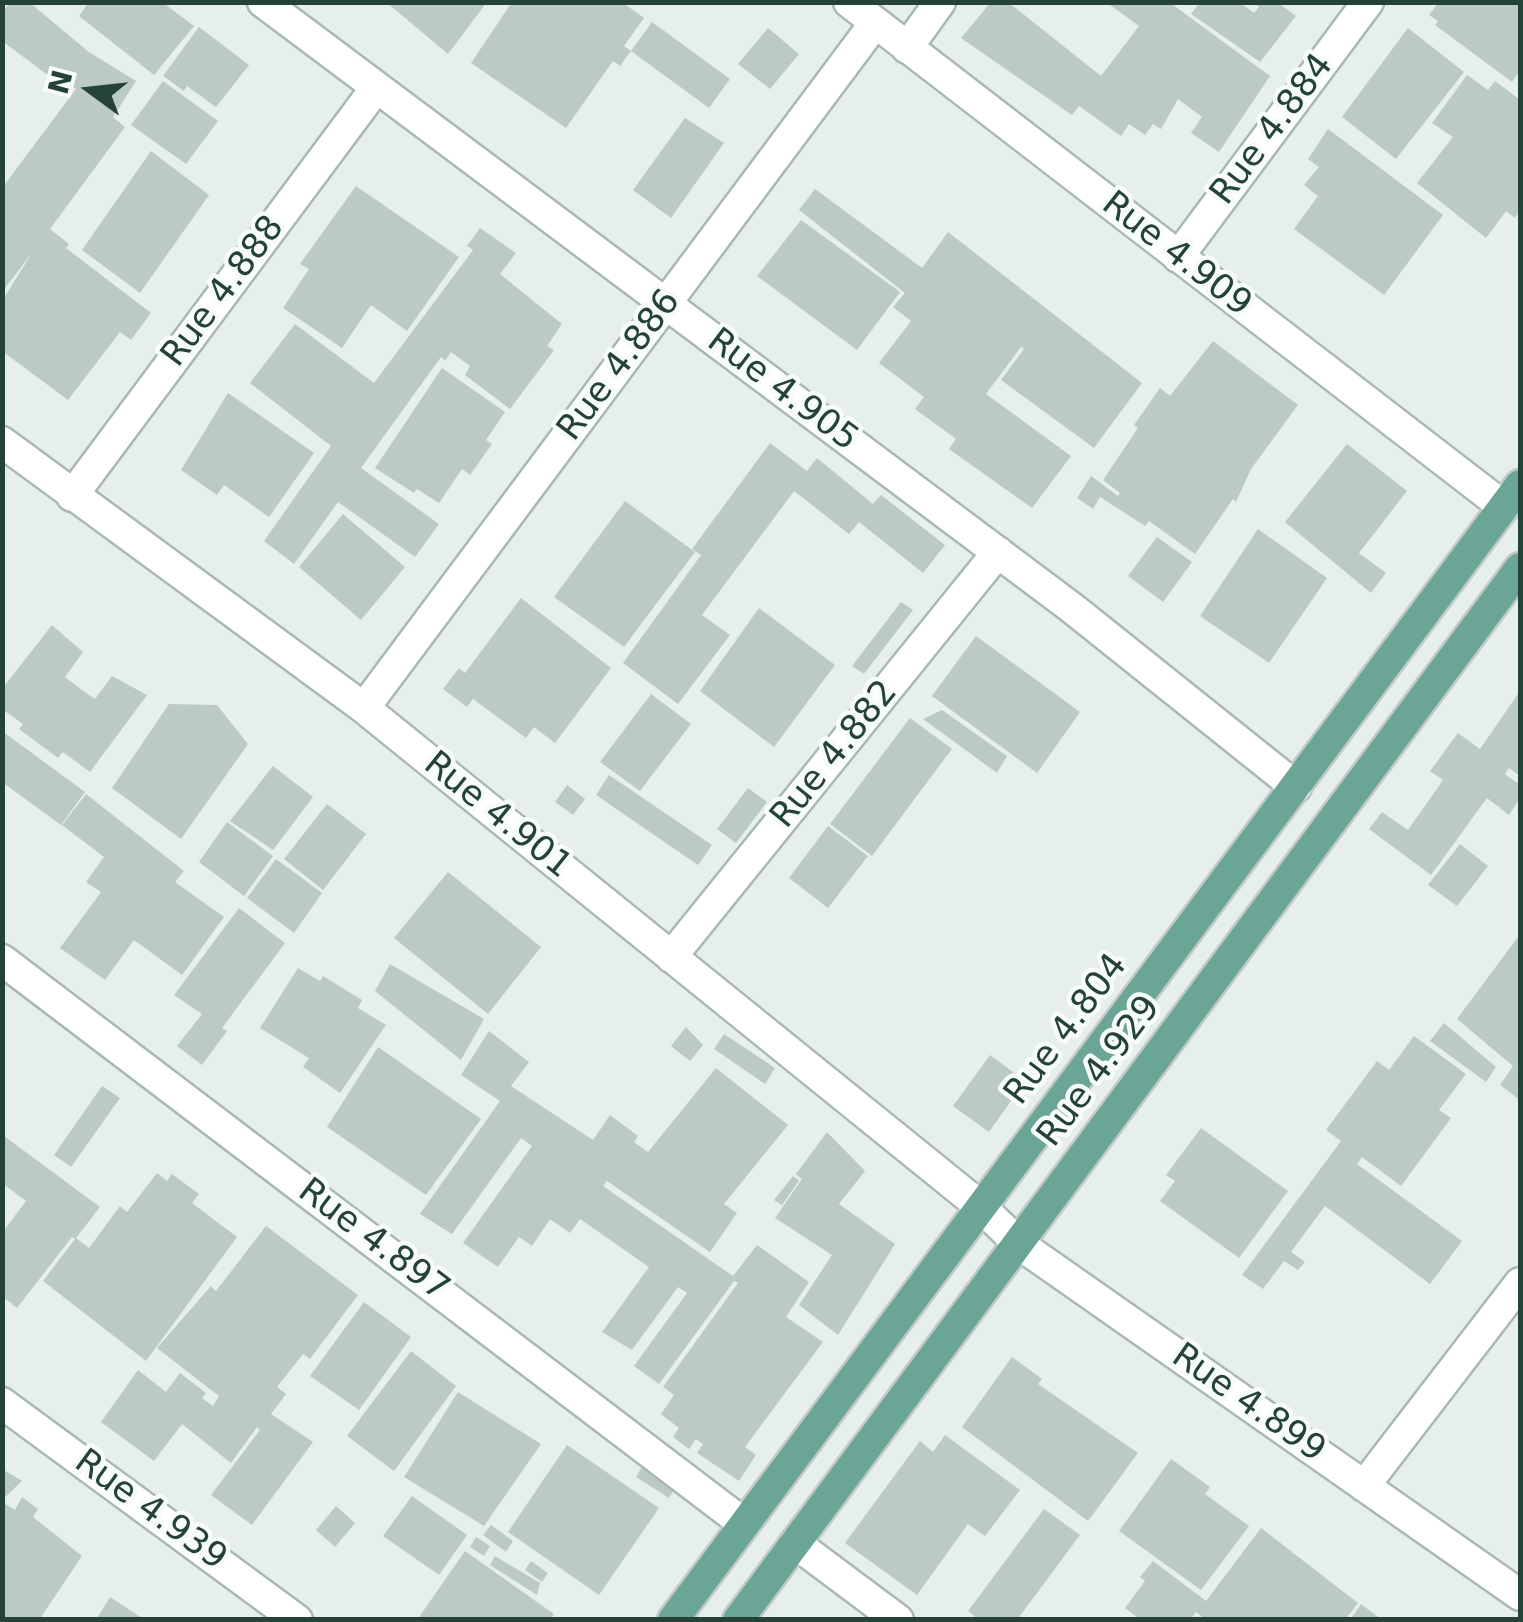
<!DOCTYPE html>
<style>
body{margin:0}
#map{position:relative;width:1523px;height:1622px;overflow:hidden;background:#e6efeb;font-family:"DejaVu Sans",sans-serif}
canvas{display:block}
.frame{position:absolute;inset:0;border:5px solid #24423a;pointer-events:none}
.north{position:absolute;left:40px;top:40px;width:100px;height:100px;-webkit-text-stroke:8px #f7fbf9;paint-order:stroke;rotate:285deg;font-size:28px;font-weight:700;line-height:40px;text-align:center;color:#24423a}
.north::after{content:'';display:block;margin:auto;width:35px;height:45px;background:#24423a;clip-path:polygon(50% 0,100% 100%,50% 72%,0 100%)}
</style>
<div id="map">
<canvas width="1523" height="1622"></canvas>
<div class="frame"></div>
<div class="north">N</div>
</div>
<script>
const ctx = document.querySelector('canvas').getContext('2d');
ctx.lineJoin = 'round';
function paint(path, color) {
  ctx.fillStyle = color;
  ctx.fill(path, 'evenodd');
}
function toPath(rows) {
  const path = new Path2D();
  for (const r of rows) {
    path.moveTo(r[0], r[1]);
    for (let i = 2; i < r.length; i += 2) path.lineTo(r[i], r[i + 1]);
  }
  return path;
}
function strokePath(path, color, width, dash) {
  ctx.strokeStyle = color;
  ctx.lineWidth = width;
  ctx.lineCap = dash ? 'butt' : 'round';
  ctx.setLineDash(dash || []);
  ctx.stroke(path);
}
function drawText(font, color, halo, rows, align = 'center') {
  ctx.font = font + ' "DejaVu Sans",sans-serif';
  ctx.lineWidth = 9;
  ctx.setLineDash([]);
  ctx.textBaseline = 'middle';
  ctx.strokeStyle = halo;
  ctx.fillStyle = color;
  for (const [text, x, y, turn = 0] of rows) {
    ctx.save();
    ctx.translate(x, y);
    ctx.rotate((+turn || 0) * Math.PI / 180);
    ctx.textAlign = isNaN(turn) ? turn : align;
    if (halo) ctx.strokeText(text, 0, 0);
    ctx.fillText(text, 0, 0);
    ctx.restore();
  }
}
paint(toPath([
 [11,2,29,2,89,52,136,81,113,117,125,127,50,229,69,244,66,248,151,313,131,340,120,332,68,400,2,351,2,301,32,253,2,292,2,188,76,89,67,82,64,87,2,41,2,12],
 [89,2,162,2,194,26,154,75,79,16],
 [386,2,487,2,448,54],
 [512,2,622,2,644,18,624,46,631,51,620,66,613,61,566,128,471,63],
 [991,2,1008,2,1101,76,1139,26,1106,2,1169,2,1270,76,1219,152,1191,133,1202,117,1178,99,1161,129,1153,124,1145,135,1129,124,1121,136,1079,106,1072,115,961,38],
 [1200,2,1239,2,1254,13,1259,7,1253,2,1277,2,1296,16,1260,62,1191,14],
 [1439,2,1520,2,1520,71,1512,82,1435,25,1438,21,1429,15],
 [652,22,730,79,709,108,631,51],
 [199,27,249,65,216,107,187,86,184,91,163,76],
 [768,28,799,54,770,89,738,64],
 [1408,28,1464,72,1396,159,1342,117],
 [1467,75,1488,90,1495,81,1520,100,1520,210,1515,218,1506,211,1486,238,1417,183,1453,137,1432,123],
 [163,81,218,121,186,164,131,125],
 [685,118,724,143,671,218,633,190],
 [1328,129,1443,215,1384,295,1294,229,1318,196,1304,185,1319,167,1308,159],
 [151,151,209,195,140,293,82,250],
 [356,186,459,257,407,331,371,305,342,348,283,308,309,269,300,264],
 [815,189,922,268,948,232,1142,383,1094,448,1001,380,1024,349,1021,347,986,394,1071,456,1032,508,949,449,956,439,915,409,924,397,879,363,911,321,893,307,905,293,799,210],
 [801,220,900,292,857,350,757,276],
 [480,228,516,253,500,274,562,324,547,346,554,350,510,409,465,375,470,366,451,352,445,361,441,357,361,468,439,524,415,557,338,502,294,564,264,541,331,446,250,383,295,324,374,383,473,250,467,246],
 [1213,341,1298,405,1251,469,1236,502,1233,499,1195,554,1149,521,1145,526,1100,497,1093,509,1077,498,1091,476,1118,496,1120,493,1103,480,1138,428,1134,425,1160,388,1170,396],
 [442,368,505,412,486,440,492,444,470,475,462,469,439,503,417,489,414,493,375,468],
 [228,393,314,453,269,517,224,485,217,495,181,470],
 [770,443,807,471,817,458,873,504,881,495,945,545,923,573,859,522,849,534,794,491,702,615,730,635,678,704,623,663,701,555,692,549],
 [1347,444,1407,491,1359,553,1386,573,1371,593,1285,522],
 [625,501,695,552,624,647,554,597],
 [343,514,405,567,361,620,299,567],
 [1258,529,1327,578,1269,663,1200,616],
 [1157,537,1192,562,1163,602,1128,576],
 [521,598,611,668,555,743,534,727,526,738,473,699,467,707,443,689,459,668,465,673],
 [901,602,913,610,864,674,852,666],
 [759,608,835,665,774,747,700,691],
 [52,625,83,652,65,677,86,693,95,699,112,676,147,695,90,772,63,752,58,758,19,729,23,724,2,709,2,689],
 [976,636,1080,712,1037,773,932,696],
 [1520,691,1520,776,1509,768,1505,774,1520,785,1520,798,1509,815,1487,798,1431,875,1369,829,1382,812,1408,830,1443,780,1430,771,1458,733,1480,749],
 [651,694,691,724,640,791,600,762],
 [169,704,217,705,248,744,181,839,112,788],
 [942,710,1007,756,997,773,923,719],
 [910,718,952,749,872,856,830,824],
 [2,731,85,792,61,825,2,782],
 [273,766,313,797,273,850,230,821],
 [609,775,712,845,698,865,596,795],
 [567,785,585,799,573,815,555,802],
 [748,788,767,802,736,843,717,829],
 [86,794,184,871,175,882,224,917,182,975,134,940,105,980,60,948,101,892,86,882,104,857,62,825],
 [327,804,366,834,323,890,284,859],
 [227,822,273,856,244,896,199,862],
 [828,826,868,856,828,908,789,878],
 [1460,844,1488,866,1457,906,1428,885],
 [276,859,322,893,294,933,247,898],
 [448,872,541,947,488,1014,394,938],
 [239,908,285,943,222,1028,227,1031,202,1065,177,1046,202,1014,174,995],
 [1518,937,1520,938,1520,1100,1500,1085,1513,1066,1457,1019],
 [390,964,484,1019,461,1060,375,991],
 [298,968,320,981,323,976,362,1000,358,1008,386,1025,340,1093,303,1067,309,1058,260,1028],
 [1444,1023,1496,1067,1486,1082,1430,1041],
 [686,1027,703,1045,690,1061,671,1046],
 [489,1031,529,1062,511,1086,593,1140,610,1115,638,1136,634,1142,648,1152,716,1068,788,1125,724,1204,737,1213,710,1252,607,1181,603,1186,733,1276,757,1245,809,1282,786,1317,823,1342,745,1447,756,1455,739,1481,697,1453,703,1444,696,1439,689,1449,673,1437,679,1428,661,1414,674,1395,663,1387,738,1283,734,1281,659,1384,634,1366,687,1293,678,1287,632,1350,602,1332,649,1267,580,1219,570,1233,550,1219,532,1246,519,1237,498,1267,463,1243,532,1146,521,1138,452,1234,420,1214,500,1101,461,1075],
 [724,1034,775,1068,765,1084,714,1049],
 [1414,1036,1466,1074,1439,1110,1451,1118,1401,1186,1362,1157,1357,1164,1462,1241,1430,1284,1325,1206,1291,1252,1305,1262,1298,1270,1284,1261,1263,1289,1242,1275,1341,1141,1326,1130,1377,1061,1389,1070],
 [378,1047,481,1119,426,1195,327,1127],
 [990,1055,1025,1081,989,1132,953,1106],
 [102,1086,120,1098,71,1167,54,1155],
 [1201,1128,1288,1191,1239,1258,1160,1201,1175,1181,1166,1175],
 [827,1132,865,1171,839,1204,895,1244,838,1335,799,1305,832,1255,775,1218,802,1179,796,1174],
 [4,1136,100,1207,76,1238,89,1248,120,1206,127,1212,157,1173,167,1181,172,1174,199,1194,192,1203,237,1237,146,1361,43,1281,75,1239,72,1237,17,1308,2,1296,2,1233,26,1201,2,1183],
 [793,1176,799,1181,782,1205,774,1200],
 [266,1226,358,1295,310,1359,303,1354,277,1387,286,1394,271,1414,313,1442,252,1525,211,1495,260,1430,257,1427,231,1463,182,1424,154,1461,101,1422,138,1370,166,1392,180,1373,206,1393,202,1398,213,1406,219,1396,157,1348,211,1286,216,1291],
 [364,1302,411,1337,359,1410,310,1376],
 [411,1351,456,1386,394,1471,347,1436],
 [1012,1357,1042,1379,1038,1384,1138,1453,1088,1521,962,1427],
 [458,1392,541,1444,484,1526,404,1477],
 [945,1435,1020,1490,985,1536,968,1524,917,1595,845,1543,920,1441,933,1452],
 [567,1445,659,1508,599,1595,508,1532],
 [1171,1459,1210,1487,1205,1494,1249,1526,1201,1590,1119,1531],
 [645,1462,678,1482,669,1498,636,1477],
 [2,1469,22,1481,2,1500],
 [412,1496,467,1535,439,1575,383,1536],
 [22,1497,38,1509,33,1517,82,1556,39,1620,2,1620,2,1502,15,1510],
 [336,1506,355,1523,335,1547,316,1530],
 [1044,1509,1080,1535,1017,1620,979,1620,968,1611],
 [491,1525,513,1541,506,1552,483,1535],
 [1261,1528,1358,1603,1345,1620,1206,1620,1196,1612,1190,1620,1141,1620,1125,1608,1145,1581,1140,1577,1153,1561,1206,1601],
 [476,1537,490,1546,484,1556,470,1547],
 [465,1551,554,1614,550,1620,417,1620],
 [495,1556,540,1583,537,1595,490,1565],
 [531,1561,548,1573,542,1582,525,1570],
 [110,1597,145,1620,96,1620],
 [1361,1604,1382,1620,1350,1620]
]), '#bbcac4');
const street = toPath([
 [263,2,1072,608,1296,787],
 [849,2,1504,507],
 [907,48,940,2],
 [1178,257,1368,2],
 [2,442,364,708,980,1206,1019,1244,1520,1595],
 [72,496,376,88],
 [364,708,875,23],
 [671,957,998,552],
 [2,960,743,1523],
 [2,1403,297,1620],
 [1364,1486,1520,1283],
 [795,1543,898,1620]
]);
const primary = toPath([
 [673,1620,1520,485],
 [738,1620,1520,568]
]);
strokePath(street, '#a8b8b2', 35);
strokePath(primary, '#c2cac8', 35);
strokePath(street, '#fff', 30);
strokePath(primary, '#6aa596', 30);
drawText('35px', '#24423a', '#f7fbf9', [
 ["Rue 4.884",1273,130,-53],
 ["Rue 4.909",1176,255,38],
 ["Rue 4.888",224,292,-53],
 ["Rue 4.886",620,366,-53],
 ["Rue 4.905",782,391,37],
 ["Rue 4.882",835,755,-51],
 ["Rue 4.901",497,816,39],
 ["Rue 4.804",1067,1030,-53],
 ["Rue 4.929",1100,1072,-53],
 ["Rue 4.897",373,1241,37],
 ["Rue 4.899",1248,1404,35],
 ["Rue 4.939",150,1511,36]
]);
</script>
